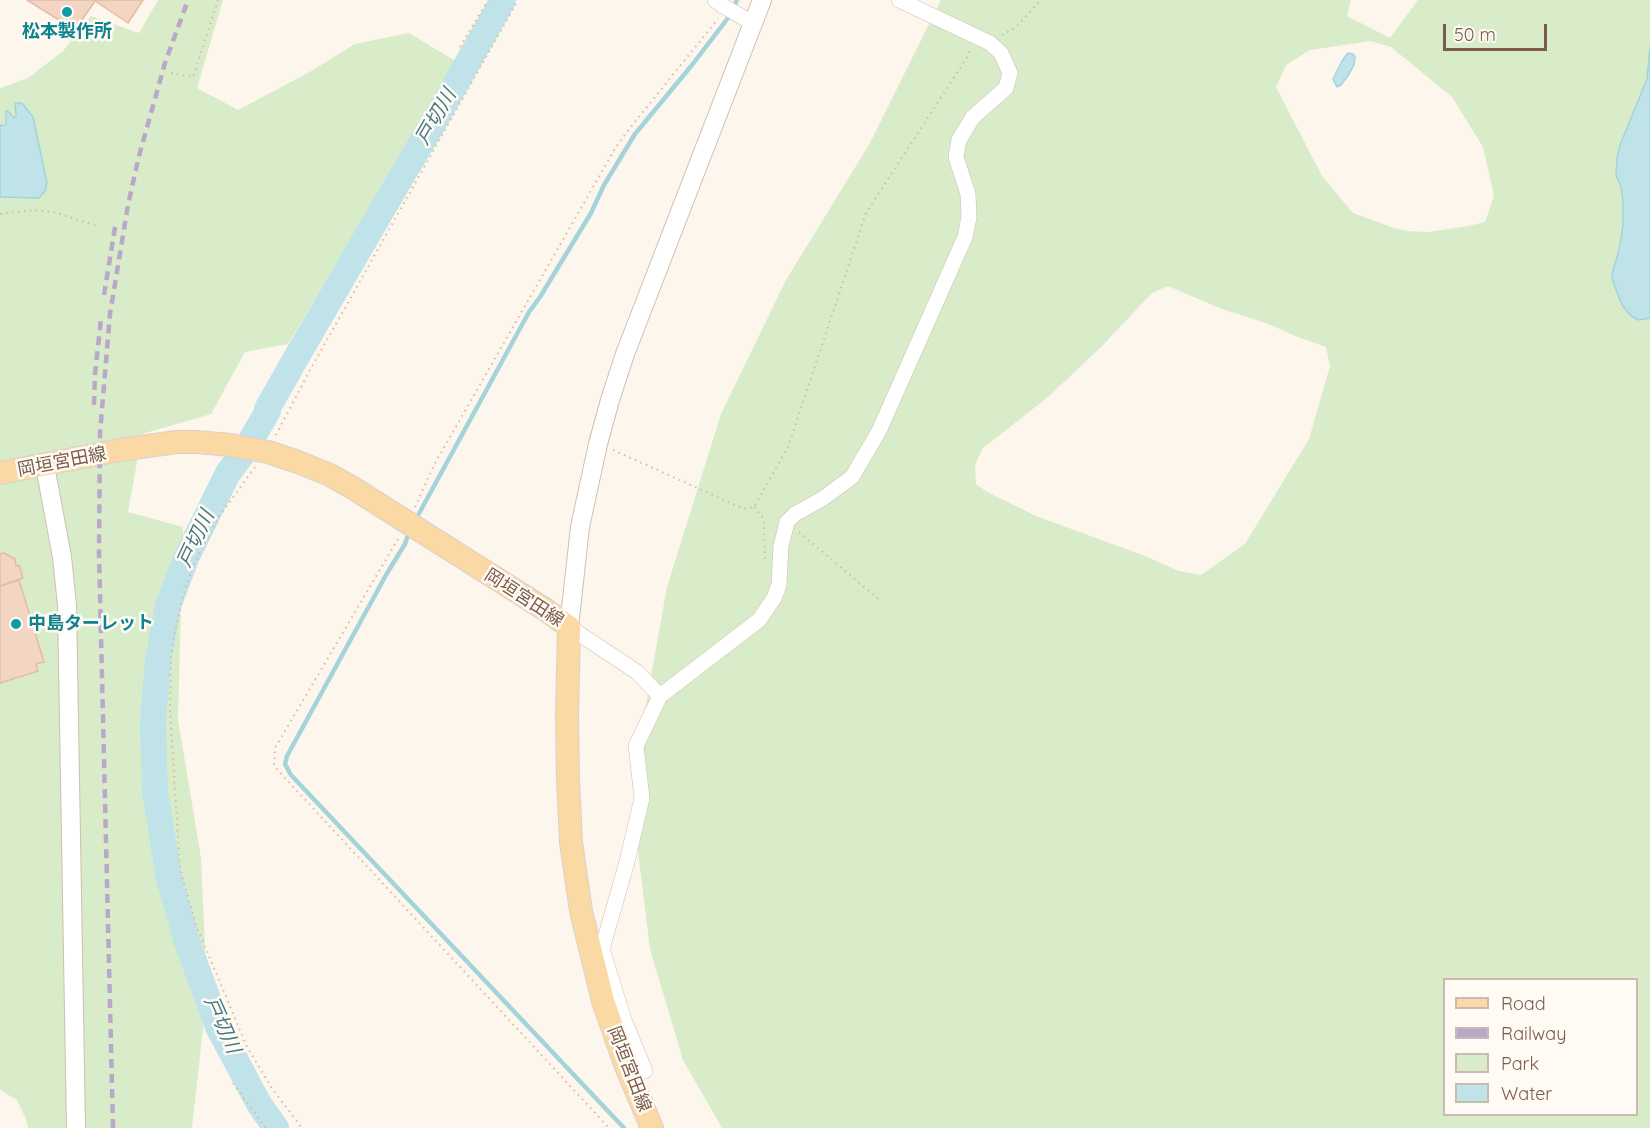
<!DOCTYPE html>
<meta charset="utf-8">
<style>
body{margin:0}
#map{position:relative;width:1650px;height:1128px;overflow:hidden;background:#fdf6ec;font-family:Quicksand,sans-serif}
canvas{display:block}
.legend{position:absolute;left:1443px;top:978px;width:195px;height:138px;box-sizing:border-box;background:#fffaf3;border:2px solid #cabbb1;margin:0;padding:8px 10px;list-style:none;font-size:18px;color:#7a5c4d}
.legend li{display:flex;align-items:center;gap:12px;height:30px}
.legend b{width:30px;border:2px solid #cabbb1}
.scale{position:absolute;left:1443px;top:24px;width:104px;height:27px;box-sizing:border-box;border:3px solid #7a5c4d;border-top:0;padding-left:8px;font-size:18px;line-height:21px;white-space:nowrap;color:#7a5c4d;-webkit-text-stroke:4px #fffaf3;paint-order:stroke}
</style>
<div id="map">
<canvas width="1650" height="1128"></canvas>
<ul class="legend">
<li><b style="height:8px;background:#fbd9a5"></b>Road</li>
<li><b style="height:8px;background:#b9a8c9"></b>Railway</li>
<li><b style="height:16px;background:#d8ecc9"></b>Park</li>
<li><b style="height:16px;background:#bfe3e8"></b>Water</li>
</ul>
<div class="scale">50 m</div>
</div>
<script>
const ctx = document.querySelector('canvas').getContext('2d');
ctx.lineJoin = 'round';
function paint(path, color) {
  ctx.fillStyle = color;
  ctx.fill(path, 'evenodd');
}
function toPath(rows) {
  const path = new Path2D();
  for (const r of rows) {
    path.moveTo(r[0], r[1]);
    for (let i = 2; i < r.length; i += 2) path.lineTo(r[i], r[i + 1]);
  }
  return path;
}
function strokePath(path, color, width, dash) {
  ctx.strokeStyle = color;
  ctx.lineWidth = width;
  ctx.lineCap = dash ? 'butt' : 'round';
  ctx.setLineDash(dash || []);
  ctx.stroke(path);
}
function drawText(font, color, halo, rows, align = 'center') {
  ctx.font = font + ' Quicksand,"Noto Sans JP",sans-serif';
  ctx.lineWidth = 5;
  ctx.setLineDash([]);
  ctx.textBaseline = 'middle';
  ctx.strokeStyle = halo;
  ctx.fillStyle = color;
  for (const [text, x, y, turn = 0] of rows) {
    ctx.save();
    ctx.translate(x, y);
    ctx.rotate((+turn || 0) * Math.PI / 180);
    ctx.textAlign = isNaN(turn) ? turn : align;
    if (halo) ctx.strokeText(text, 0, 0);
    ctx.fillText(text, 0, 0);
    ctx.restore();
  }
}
paint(toPath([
 [158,0,223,0,197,88,238,110,308,73,355,44,409,33,457,62,288,344,245,352,211,414,142,434,128,512,183,527,178,719,201,858,207,993,192,1128,28,1128,26,1119,17,1100,0,1090,0,88,28,78,63,51,91,16,139,33],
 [941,0,1351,0,1347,16,1390,38,1418,0,1650,0,1650,47,1647,79,1620,145,1617,158,1617,175,1621,187,1623,202,1623,226,1619,250,1612,274,1622,305,1631,316,1639,320,1650,318,1650,1128,722,1128,683,1060,650,949,635,827,643,721,667,587,721,414,786,280,870,143],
 [1371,41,1391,47,1452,97,1483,147,1494,196,1485,222,1468,226,1428,232,1407,231,1394,228,1353,213,1322,176,1276,87,1286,65,1310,50],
 [1168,286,1222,309,1266,323,1298,337,1326,347,1330,366,1309,439,1245,544,1201,575,1179,571,1145,556,1036,516,987,492,976,484,975,466,982,449,1048,397,1101,347,1152,293],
 [1444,980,1636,980,1636,1114,1444,1114]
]), '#d8ecc9');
const water = toPath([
 [1650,47,1650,318,1639,320,1631,316,1622,305,1613,282,1612,274,1619,250,1623,226,1623,201,1621,187,1616,175,1617,158,1620,145,1647,79,1650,47],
 [1348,53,1353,54,1355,57,1354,65,1347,77,1341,85,1337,87,1333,79,1342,61,1348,53],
 [15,103,22,103,33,117,47,183,45,191,39,198,0,197,0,125,3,126,6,124,6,111,8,111,14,118,16,116,15,103]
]);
paint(water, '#bfe3e8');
strokePath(water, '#a5d3da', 1.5);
strokePath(toPath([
 [416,519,529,312,540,297,591,213,604,185,635,134,692,65,728,18,737,0],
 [409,532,405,544,386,575,287,756,285,764,291,775,624,1128]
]), '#a5d3da', 4.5);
strokePath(toPath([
 [276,1128,259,1104,218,1027,186,939,169,878,155,792,153,723,158,660,168,606,187,556,228,473,244,452,268,411,267,409,300,351,403,174,433,124,503,0]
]), '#bfe3e8', 26);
const building = toPath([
 [27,0,143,0,128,23,95,1,75,30,27,0],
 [4,553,15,559,16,566,19,565,23,578,0,586,0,554,4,553],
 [19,580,44,662,36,664,38,671,0,683,0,586,19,580]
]);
paint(building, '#f3d5c3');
strokePath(building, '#e6bba3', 1.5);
const minor = toPath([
 [715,0,723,6,753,23],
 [569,627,637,672,660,696,759,620,774,598,779,585,781,546,787,522,795,514,822,499,852,477,879,431,965,237,969,217,968,194,956,157,959,140,973,117,1006,88,1010,73,1001,53,990,43,899,0],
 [645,1071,624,1020,602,949,627,862,642,798,636,746,660,696]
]);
const tertiary = toPath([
 [45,466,62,557,67,605,76,1128],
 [569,627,580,527,598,444,610,400,625,354,762,0]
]);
const primary = toPath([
 [0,473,120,450,176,442,197,442,230,445,268,452,298,462,330,475,353,488,546,610,569,627,567,716,568,780,571,842,581,911,603,1001,625,1064,652,1128]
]);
strokePath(minor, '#d1beb0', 16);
strokePath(tertiary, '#d1beb0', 20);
strokePath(primary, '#dad1cd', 24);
strokePath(toPath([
 [1002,35,1016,27,1041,0],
 [460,47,488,0],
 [171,73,193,77,218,0],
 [0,214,33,210,54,212,97,226],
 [276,435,309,372,518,0],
 [613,450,744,509,754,507,788,447,866,213,968,56,970,50],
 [255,467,220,515,196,560,185,588,175,631,171,659,170,710,180,869,196,925,247,1047,273,1090,302,1128],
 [415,507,434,465,616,147,630,128,718,19],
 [754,507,764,519,765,560],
 [799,532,882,602],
 [398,539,275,748,274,766,609,1128],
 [233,1083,266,1128]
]), '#d9b8a5', 2, [1.5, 4.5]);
strokePath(minor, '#fff', 15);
strokePath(tertiary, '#fff', 18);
strokePath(primary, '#fbd9a5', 22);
strokePath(toPath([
 [104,295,116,221],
 [94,405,95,374,101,319],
 [113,1128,99,553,100,433,110,314,128,205,139,156,165,63,188,0]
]), '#b9a8c9', 4.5, [9, 6]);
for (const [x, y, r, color] of [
 [67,12,6,"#0f9aa8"],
 [16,624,6,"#0f9aa8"]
]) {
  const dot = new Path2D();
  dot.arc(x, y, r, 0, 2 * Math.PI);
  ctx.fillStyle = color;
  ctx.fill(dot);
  strokePath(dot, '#fffaf3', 2);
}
drawText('bold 18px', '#0d838f', '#fffaf3', [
 ["松本製作所",67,32],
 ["中島ターレット",28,624,"left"]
]);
drawText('18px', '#7a5c4d', '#fffaf3', [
 ["岡垣宮田線",62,462,-11],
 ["岡垣宮田線",524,598,33],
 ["岡垣宮田線",629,1069,69]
]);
drawText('italic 20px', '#437c86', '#fffaf3', [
 ["戸切川",436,117,-60],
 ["戸切川",196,539,-65],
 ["戸切川",222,1025,66]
]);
</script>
